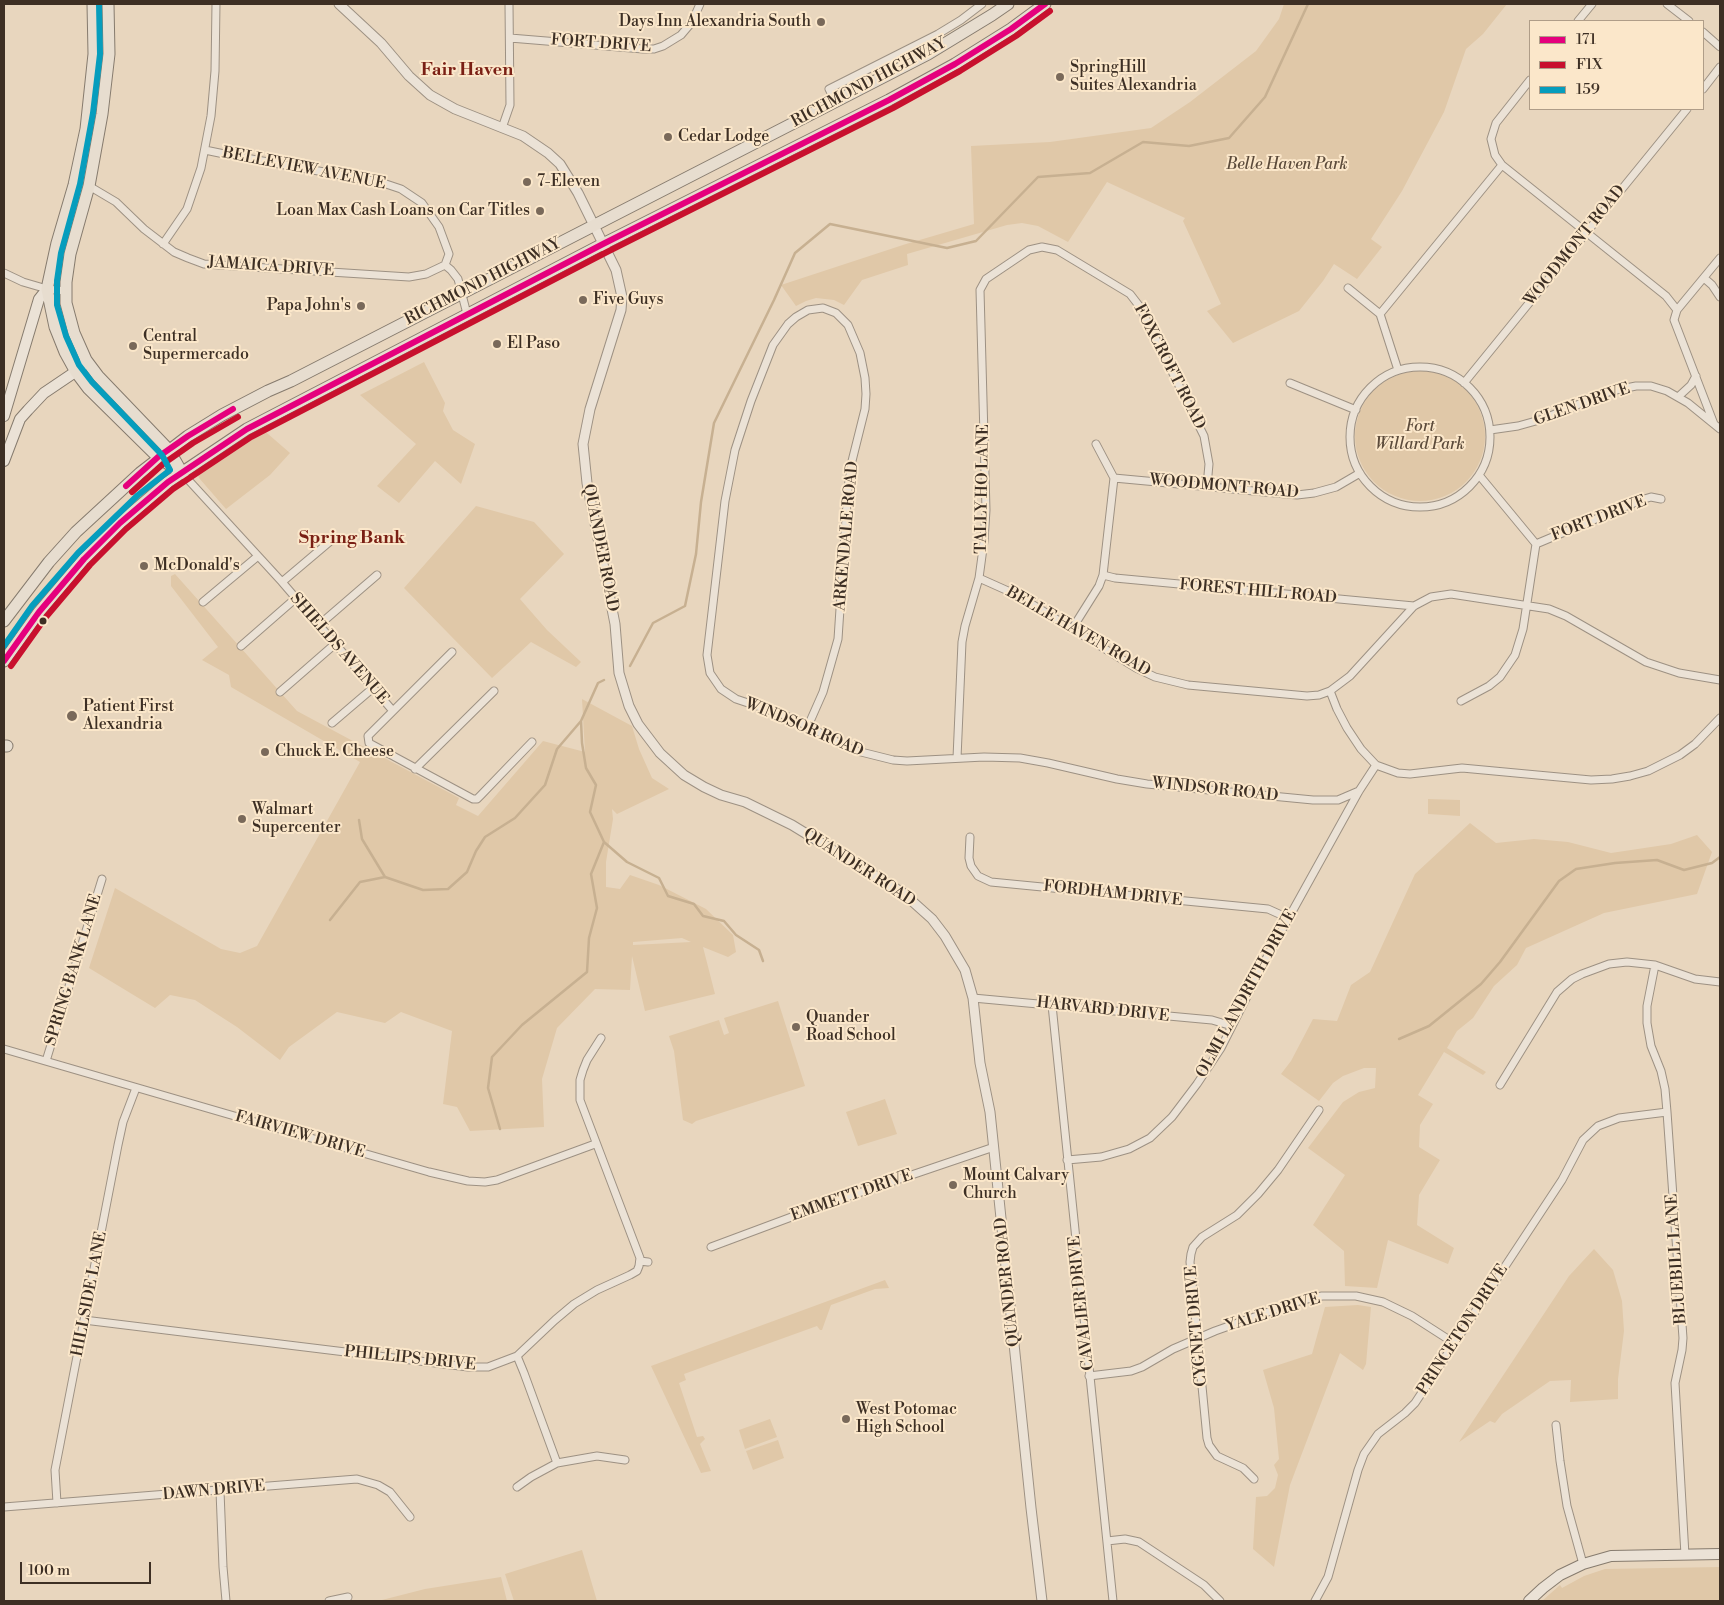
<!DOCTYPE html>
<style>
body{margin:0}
#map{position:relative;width:1724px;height:1605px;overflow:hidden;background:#e8d6be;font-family:"Libre Bodoni",serif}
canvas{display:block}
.frame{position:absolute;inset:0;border:5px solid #3d2f24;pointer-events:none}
.legend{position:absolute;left:1529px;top:20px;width:175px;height:90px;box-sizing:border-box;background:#fbe7ca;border:1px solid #af9d88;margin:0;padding:6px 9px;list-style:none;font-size:15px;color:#3d2f24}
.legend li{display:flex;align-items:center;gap:10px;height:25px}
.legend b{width:25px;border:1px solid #af9d88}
.scale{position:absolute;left:20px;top:1562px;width:131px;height:22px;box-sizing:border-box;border:2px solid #3d2f24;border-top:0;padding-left:6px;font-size:15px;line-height:18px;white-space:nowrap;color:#3d2f24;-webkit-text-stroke:4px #fbe7ca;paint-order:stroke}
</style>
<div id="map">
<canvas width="1724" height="1605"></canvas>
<div class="frame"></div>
<ul class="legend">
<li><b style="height:6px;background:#e5007d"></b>171</li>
<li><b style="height:6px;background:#c8102e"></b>F1X</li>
<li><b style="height:6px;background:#069dbd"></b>159</li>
</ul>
<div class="scale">100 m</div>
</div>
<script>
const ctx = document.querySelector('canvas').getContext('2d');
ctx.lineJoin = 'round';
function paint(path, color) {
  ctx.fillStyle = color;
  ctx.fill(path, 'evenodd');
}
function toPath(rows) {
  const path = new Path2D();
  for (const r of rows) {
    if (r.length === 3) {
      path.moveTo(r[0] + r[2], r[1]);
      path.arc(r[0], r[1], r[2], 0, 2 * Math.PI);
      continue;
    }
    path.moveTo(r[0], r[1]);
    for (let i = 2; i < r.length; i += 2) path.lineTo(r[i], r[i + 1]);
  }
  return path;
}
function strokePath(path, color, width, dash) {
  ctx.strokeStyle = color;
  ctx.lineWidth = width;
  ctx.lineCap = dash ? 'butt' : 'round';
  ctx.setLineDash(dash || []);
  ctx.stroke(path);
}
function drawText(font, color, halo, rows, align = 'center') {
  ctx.font = font + ' "Libre Bodoni",serif';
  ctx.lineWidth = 4;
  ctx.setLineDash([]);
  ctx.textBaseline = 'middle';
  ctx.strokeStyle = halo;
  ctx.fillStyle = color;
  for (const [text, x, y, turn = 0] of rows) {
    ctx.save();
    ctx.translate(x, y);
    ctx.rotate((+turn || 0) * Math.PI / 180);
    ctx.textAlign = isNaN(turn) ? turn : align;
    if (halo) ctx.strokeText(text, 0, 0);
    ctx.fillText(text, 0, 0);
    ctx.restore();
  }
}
paint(toPath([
 [1284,4,1507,4,1483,34,1466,49,1444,112,1402,191,1371,239,1382,247,1357,279,1334,264,1323,281,1299,311,1233,343,1207,311,1221,304,1183,221,1185,218,1107,182,1068,242,1038,226,1022,223,1007,225,907,254,908,265,862,280,844,305,834,300,816,298,806,301,796,306,781,285,906,244,974,224,971,146,1050,142,1151,128,1190,102,1256,51,1279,19],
 [424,362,445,403,443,411,453,430,475,444,461,484,435,461,399,503,377,486,416,444,360,395],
 [1420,436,65],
 [260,427,290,453,270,475,226,509,199,478,197,471,200,464],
 [476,506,534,522,564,554,520,599,547,630,581,662,576,667,531,642,492,678,404,588],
 [175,574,297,711,459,798,456,805,478,816,543,741,585,752,582,699,632,726,639,749,652,778,669,789,617,814,612,809,613,819,606,862,606,887,620,889,630,875,659,885,706,909,733,935,736,952,728,957,703,947,715,994,645,1011,632,956,630,990,595,989,557,1028,542,1079,544,1127,470,1131,457,1107,443,1104,452,1031,401,1012,385,1023,337,1012,289,1047,280,1060,237,1027,195,1000,170,995,155,1008,89,968,115,888,221,949,240,953,257,946,360,762,231,687,229,675,202,660,218,647,171,586,171,576],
 [682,938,691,942,633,945,633,942],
 [1428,799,1460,800,1460,816,1428,814],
 [1470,823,1496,843,1534,839,1568,842,1611,853,1671,844,1697,835,1712,852,1697,894,1604,913,1526,948,1517,965,1494,986,1473,1018,1457,1031,1447,1048,1486,1072,1483,1075,1444,1052,1418,1095,1433,1104,1420,1125,1419,1147,1440,1160,1419,1195,1417,1225,1454,1248,1448,1264,1388,1240,1377,1288,1345,1286,1344,1251,1313,1225,1345,1175,1308,1148,1343,1102,1359,1092,1375,1088,1376,1068,1364,1068,1343,1076,1333,1083,1319,1101,1281,1074,1291,1061,1313,1019,1337,1021,1351,985,1370,972,1415,874],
 [778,1001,805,1086,696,1121,692,1124,683,1120,674,1051,669,1036,719,1020,724,1035,729,1033,724,1018],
 [885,1099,897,1134,858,1146,846,1112],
 [1594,1249,1613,1270,1622,1301,1624,1331,1618,1379,1618,1399,1570,1402,1571,1380,1550,1381,1502,1414,1495,1423,1490,1421,1459,1442,1569,1276],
 [885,1280,889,1288,875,1289,831,1305,822,1330,820,1330,817,1326,684,1374,686,1380,679,1383,697,1437,703,1436,705,1439,700,1444,711,1471,701,1473,651,1366],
 [1358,1305,1371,1307,1366,1364,1363,1370,1340,1353,1290,1485,1274,1567,1253,1549,1256,1497,1267,1496,1275,1488,1278,1475,1274,1465,1279,1459,1274,1408,1263,1370,1312,1354,1325,1307],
 [770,1419,777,1437,745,1449,739,1430],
 [778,1440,784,1458,753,1470,746,1451],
 [582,1550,597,1601,514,1601,505,1574],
 [1720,1567,1720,1601,1542,1601,1560,1585,1562,1588,1584,1576,1605,1569],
 [501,1577,507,1601,378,1601,425,1589]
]), '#e0c8a8');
strokePath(toPath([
 [630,666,653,623,685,606,696,554,701,502,714,423,774,300,795,253,830,224,947,248,976,241,1038,177,1090,173,1143,142,1189,146,1229,138,1265,97,1308,4],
 [359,820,362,839,385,877,423,890,448,889,467,872,476,851,485,837,515,818,545,785,557,749,581,721],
 [604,842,627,862,659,878,668,896,694,904,703,916,724,921,736,935,759,950,763,961],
 [330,920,360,882,385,877],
 [1399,1039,1429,1026,1481,984,1500,962,1559,881,1576,869,1615,863,1657,860,1684,870,1712,863,1720,857],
 [500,1129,488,1088,492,1057,522,1025,587,972,589,938,597,908,591,874,604,842,590,812,596,785,586,768,582,743,581,721,598,683,604,680]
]), '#c7b091', 2.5);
const minor = toPath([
 [1667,4,1689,21],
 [1578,21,1592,4],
 [1703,32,1720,47],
 [510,38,643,49,654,49,663,46,681,35,692,22,700,4],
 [1530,80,1496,123,1491,139,1495,155,1502,165,1666,296,1677,310],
 [1703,89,1720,67],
 [835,101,829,89,938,34,961,20,982,4],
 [502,128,510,105,509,4],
 [205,150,229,155,380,182,401,189,422,203,439,227,449,254,445,265],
 [89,186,116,202,144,229,174,252,188,258,204,264,409,277,426,274,445,265],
 [163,244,187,209,201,168,211,116,215,71,216,4],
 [445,265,451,270,458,279,467,314],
 [4,273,23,282,47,289,66,291],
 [1704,278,1712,285,1720,297],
 [1348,288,1380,314,1398,370],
 [1380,314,1502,165],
 [1420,437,70],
 [1290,383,1356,410],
 [1464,383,1687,109],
 [1678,397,1691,385,1696,376],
 [1714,424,1674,320,1677,310,1720,258],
 [1490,430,1518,426,1543,419,1611,391,1636,386,1651,386,1667,391,1688,403,1720,429],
 [1096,444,1114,478],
 [182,473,282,582,393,711],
 [1479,475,1536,544],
 [1114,478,1297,495,1314,493,1336,487,1360,473],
 [1536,544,1641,500,1651,497,1661,499],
 [1103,575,1115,578,1414,606],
 [979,578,1017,595,1136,668,1155,677,1188,685,1307,696,1319,695,1330,691,1350,676,1414,606,1431,597,1451,594,1549,609,1566,616,1646,662,1679,673,1720,680],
 [282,582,334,538],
 [203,602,258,556],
 [319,625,377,575],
 [1072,629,1099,586,1103,575,1114,478],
 [241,646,296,598],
 [452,652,368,736,369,743,473,799,477,799,481,795,532,742],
 [1330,691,1337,709,1347,728,1361,749,1376,765,1398,773,1410,774,1462,768,1591,780,1612,779,1630,776,1648,771,1680,755,1695,744,1720,718],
 [280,692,335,644],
 [1461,701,1489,686,1500,677,1515,655,1523,629,1536,544],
 [332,723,373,688],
 [808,726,823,692,838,639,848,488,852,461,865,409,866,394,865,378,860,353,848,325,836,313,823,308,808,310,796,317,788,324,773,345,751,401,735,450,725,501,707,655,710,673,721,689,736,699,784,715,808,726,837,742,853,750,893,760,907,761,984,757,1020,758,1048,763,1117,779,1147,784,1313,800,1338,800,1359,791],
 [957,758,962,642,965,626,979,578,984,541,986,510,980,290,986,279,1029,250,1042,247,1057,250,1130,294,1140,307,1204,436,1209,464,1207,486],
 [415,769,494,691],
 [970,837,969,858,971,866,978,876,991,882,1268,909,1288,918],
 [1655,965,1647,1006,1647,1023,1651,1046,1661,1071,1665,1089,1667,1112,1683,1338,1682,1350,1675,1383,1685,1555],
 [973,998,1212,1020,1232,1026],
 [1052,1005,1113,1601],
 [4,1049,224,1113,429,1172,468,1181,485,1182,497,1180,595,1144],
 [46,1061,102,879],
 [1500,1085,1557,992,1572,979,1582,974,1609,964,1627,962,1655,965,1695,979,1720,982],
 [1067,1160,1101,1157,1129,1149,1150,1138,1172,1117,1197,1084,1221,1048,1267,957,1359,791,1376,765],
 [711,1247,829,1203,994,1147],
 [640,1261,648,1262],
 [84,1320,468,1367,488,1367,517,1356,555,1320,574,1304,597,1290,630,1275,637,1271,639,1266,640,1258,580,1100,580,1080,583,1070,587,1060,601,1038],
 [517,1356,524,1373,557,1463],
 [1089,1376,1131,1371,1142,1367,1173,1349,1215,1331,1302,1300,1322,1296,1356,1296,1383,1302,1412,1316,1454,1343],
 [1556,1425,1560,1461,1567,1506,1583,1564],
 [1254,1479,1243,1468,1217,1456,1209,1445,1207,1438,1190,1262,1191,1254,1193,1247,1202,1237,1237,1215,1258,1194,1278,1170,1319,1110],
 [517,1487,531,1477,557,1463,597,1456,625,1460],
 [220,1491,223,1567,226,1601],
 [57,1503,55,1470,118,1145,123,1122,136,1088],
 [4,1507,357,1479,378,1485,390,1492,410,1517],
 [1107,1541,1125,1539,1139,1542,1204,1585,1220,1601],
 [329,1601,348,1597],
 [1315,1601,1328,1577,1358,1470,1364,1454,1378,1434,1405,1413,1415,1403,1562,1180,1583,1140,1598,1126,1619,1118,1667,1112]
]);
const tertiary = toPath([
 [339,4,381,43,409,76,430,95,455,109,523,136,548,153,560,164,578,193,616,270,622,297,621,310,590,409,583,444,587,483,615,624,619,673,629,706,638,724,660,753,684,775,704,787,721,795,745,802,792,825,903,893,932,919,945,936,965,970,973,998,980,1063,990,1112,1031,1508,1042,1601]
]);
const secondary = toPath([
 [4,416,39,299,47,289],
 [4,461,20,419,28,410,44,393,81,368,86,360],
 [1529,1601,1543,1588,1560,1575,1583,1564,1611,1556,1720,1554]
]);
const primary = toPath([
 [93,4,94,54,86,129,74,185,57,243,47,289,55,327,65,352,76,372,88,388,158,457,182,473],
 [108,4,109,54,102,114,89,186,70,254,66,282,66,303,74,333,86,360,98,376,169,450,181,471]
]);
const trunk = toPath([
 [4,621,49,562,76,532,140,473,188,436,222,415,268,391,291,381,928,54,992,15,1008,4],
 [4,661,39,612,84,559,120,523,168,482,247,429,603,244,889,100,955,64,1011,29,1045,4],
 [4,746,7,746]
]);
strokePath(minor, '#9d9183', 9);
strokePath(tertiary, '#9d9183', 11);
strokePath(secondary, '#867b6e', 12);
strokePath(primary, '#867b6e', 13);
strokePath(trunk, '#867b6e', 13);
strokePath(minor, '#ebe2d6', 7);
strokePath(tertiary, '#ebe2d6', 9);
strokePath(secondary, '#ebe2d6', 10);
strokePath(primary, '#e7ddcf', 11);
strokePath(trunk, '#e7ddcf', 11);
strokePath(toPath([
 [126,486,158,457,188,436,233,409],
 [4,661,39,612,84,559,120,523,168,482,247,429,603,244,889,100,955,64,1011,29,1045,4]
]), '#e5007d', 6);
strokePath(toPath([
 [132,492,163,464,193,443,238,417],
 [11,666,46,617,90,565,126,529,173,489,251,437,607,252,893,108,960,71,1016,36,1050,11]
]), '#c8102e', 6);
strokePath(toPath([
 [4,646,32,606,78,553,138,495,170,470,162,455,92,382,79,365,66,336,57,305,57,281,61,253,80,184,93,113,100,54,99,4]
]), '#069dbd', 6);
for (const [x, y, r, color] of [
 [821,22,5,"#79695a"],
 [1060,77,5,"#79695a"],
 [668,137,5,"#79695a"],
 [527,182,5,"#79695a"],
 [540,211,5,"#79695a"],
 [583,300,5,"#79695a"],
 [361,306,5,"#79695a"],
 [497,344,5,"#79695a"],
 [133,346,5,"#79695a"],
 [144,566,5,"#79695a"],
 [43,621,4.5,"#3d2f24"],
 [72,716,6,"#79695a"],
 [265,752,5,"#79695a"],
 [242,819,5,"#79695a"],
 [796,1027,5,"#79695a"],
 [953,1185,5,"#79695a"],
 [846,1419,5,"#79695a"]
]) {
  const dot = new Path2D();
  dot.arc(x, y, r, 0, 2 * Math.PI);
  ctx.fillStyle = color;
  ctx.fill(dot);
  strokePath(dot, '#fbe7ca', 2);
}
drawText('16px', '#3d2f24', '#fbe7ca', [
 ["Days Inn Alexandria South",811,22,"right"],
 ["SpringHill",1070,68],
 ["Suites Alexandria",1070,86],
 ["Cedar Lodge",678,137],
 ["7-Eleven",537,182],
 ["Loan Max Cash Loans on Car Titles",530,211,"right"],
 ["Five Guys",593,300],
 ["Papa John's",351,306,"right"],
 ["Central",143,337],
 ["Supermercado",143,355],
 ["El Paso",507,344],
 ["McDonald's",154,566],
 ["Patient First",83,707],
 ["Alexandria",83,725],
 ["Chuck E. Cheese",275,752],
 ["Walmart",252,810],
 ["Supercenter",252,828],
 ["Quander",806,1018],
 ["Road School",806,1036],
 ["Mount Calvary",963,1176],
 ["Church",963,1194],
 ["West Potomac",856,1410],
 ["High School",856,1428]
], 'left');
drawText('16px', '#3d2f24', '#fbe7ca', [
 ["FORT DRIVE",601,44,4],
 ["RICHMOND HIGHWAY",869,83,-28],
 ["BELLEVIEW AVENUE",304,169,11],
 ["WOODMONT ROAD",1575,246,-51],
 ["JAMAICA DRIVE",271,267,4],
 ["RICHMOND HIGHWAY",483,282,-27],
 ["FOXCROFT ROAD",1169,367,63],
 ["GLEN DRIVE",1582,405,-19],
 ["WOODMONT ROAD",1224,487,5],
 ["TALLY HO LANE",983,489,-89],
 ["FORT DRIVE",1599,519,-21],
 ["ARKENDALE ROAD",847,536,-85],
 ["QUANDER ROAD",600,548,79],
 ["FOREST HILL ROAD",1258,592,5],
 ["BELLE HAVEN ROAD",1078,632,30],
 ["SHIELDS AVENUE",339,649,49],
 ["WINDSOR ROAD",804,728,23],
 ["WINDSOR ROAD",1215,790,6],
 ["QUANDER ROAD",859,868,33],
 ["FORDHAM DRIVE",1113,894,6],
 ["SPRING BANK LANE",74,970,-73],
 ["OLMI LANDRITH DRIVE",1247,994,-61],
 ["HARVARD DRIVE",1103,1010,6],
 ["FAIRVIEW DRIVE",300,1135,16],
 ["EMMETT DRIVE",852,1196,-19],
 ["BLUEBILL LANE",1677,1259,-94],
 ["QUANDER ROAD",1008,1282,-96],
 ["HILLSIDE LANE",90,1294,-79],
 ["CAVALIER DRIVE",1082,1303,-96],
 ["YALE DRIVE",1273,1313,-17],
 ["CYGNET DRIVE",1197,1326,-95],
 ["PRINCETON DRIVE",1463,1330,-57],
 ["PHILLIPS DRIVE",410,1359,6],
 ["DAWN DRIVE",214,1491,-5]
]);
drawText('italic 16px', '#5c4b3b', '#fbe7ca', [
 ["Belle Haven Park",1287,165],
 ["Fort",1420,427],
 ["Willard Park",1420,445]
]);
drawText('bold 18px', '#7a1f14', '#fbe7ca', [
 ["Fair Haven",467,71],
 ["Spring Bank",352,539]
]);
</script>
